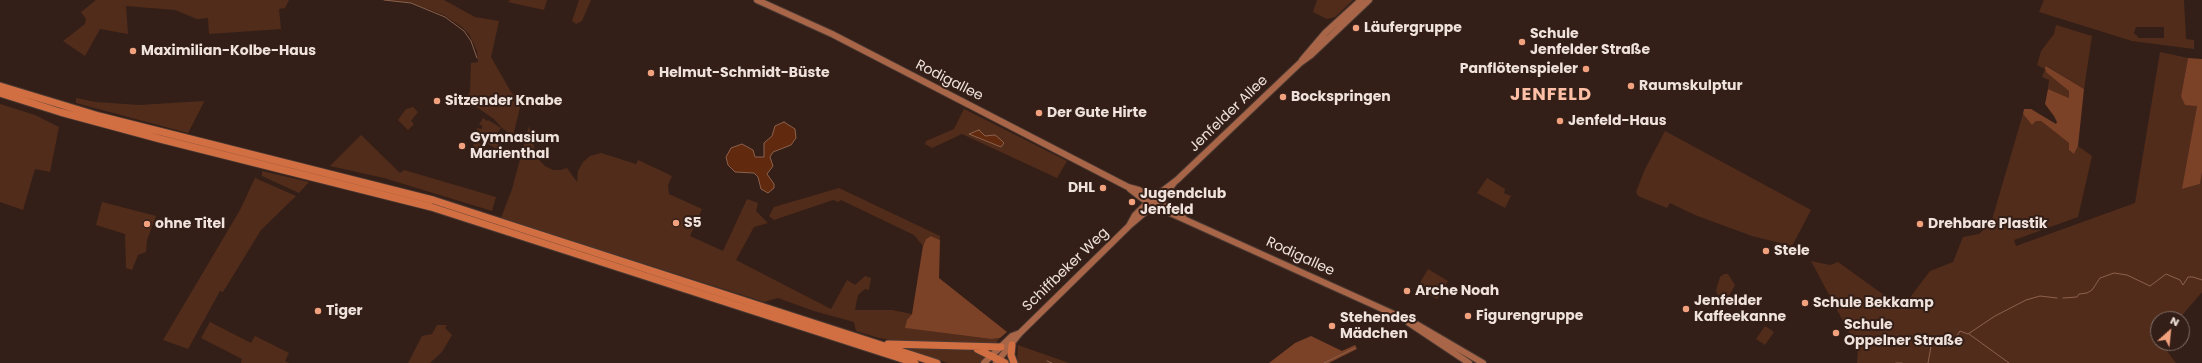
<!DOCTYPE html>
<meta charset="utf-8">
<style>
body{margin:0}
#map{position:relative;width:2202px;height:363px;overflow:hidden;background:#331f17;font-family:Poppins,sans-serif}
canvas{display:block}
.north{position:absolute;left:2150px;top:311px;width:40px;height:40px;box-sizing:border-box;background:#331f17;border:1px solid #7e6d66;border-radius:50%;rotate:27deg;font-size:11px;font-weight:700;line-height:16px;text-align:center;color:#efe2dc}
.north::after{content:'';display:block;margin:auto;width:14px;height:18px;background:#f2a17e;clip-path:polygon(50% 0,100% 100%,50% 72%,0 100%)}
</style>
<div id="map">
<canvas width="2202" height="363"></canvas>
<div class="north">N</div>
</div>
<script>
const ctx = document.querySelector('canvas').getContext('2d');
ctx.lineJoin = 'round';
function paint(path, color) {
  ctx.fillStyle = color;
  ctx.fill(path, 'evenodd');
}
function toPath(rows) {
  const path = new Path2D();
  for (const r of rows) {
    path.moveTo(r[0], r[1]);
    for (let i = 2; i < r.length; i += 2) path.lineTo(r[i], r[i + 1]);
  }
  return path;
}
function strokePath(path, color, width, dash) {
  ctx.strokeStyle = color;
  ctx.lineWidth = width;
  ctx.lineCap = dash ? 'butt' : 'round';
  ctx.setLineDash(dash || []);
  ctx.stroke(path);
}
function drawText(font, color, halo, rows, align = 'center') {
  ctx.font = font + ' Poppins,sans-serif';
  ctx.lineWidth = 4;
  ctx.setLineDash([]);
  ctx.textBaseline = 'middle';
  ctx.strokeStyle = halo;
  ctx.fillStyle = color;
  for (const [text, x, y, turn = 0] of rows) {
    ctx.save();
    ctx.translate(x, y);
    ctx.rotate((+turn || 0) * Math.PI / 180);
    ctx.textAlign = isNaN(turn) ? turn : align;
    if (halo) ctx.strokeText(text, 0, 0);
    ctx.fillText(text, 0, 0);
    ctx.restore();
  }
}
paint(toPath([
 [96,0,289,0,285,8,279,9,281,29,209,34,208,18,197,19,175,10,126,6,128,34,100,29,85,56,63,41,85,24,86,19,81,12],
 [382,0,444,0,475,17,499,21,491,57,511,92,521,103,513,136,502,128,494,119,465,99,470,92,471,63,478,62,477,51,469,34,462,27,444,15,412,3],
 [510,0,547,0,544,10,508,2],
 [579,0,591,0,582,21,576,24,572,21],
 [1317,0,1353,0,1335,17,1327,19,1313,12],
 [2044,0,2184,0,2186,39,2194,40,2194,49,2132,41,2039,12],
 [2136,27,2164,27,2164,38,2139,38,2134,33],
 [2056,25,2092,36,2084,89,2047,66,2047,73,2069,91,2069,98,2048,89,2049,80,2042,77,2045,69,2037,65,2041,51,2054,34],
 [2160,52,2188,58,2181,96,2197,106,2183,189,2200,184,2202,172,2202,292,2179,319,2158,319,2158,343,2161,343,2176,363,1857,363,1858,349,1811,261,1830,265,1838,262,1902,308,1930,271,1953,262,1963,237,1979,234,1991,223,2023,114,2032,125,2036,121,2041,121,2069,143,2069,150,2074,154,2078,146,2092,156,2078,217,2014,240,2016,246,2135,203],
 [76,98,96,102,139,105,204,101,204,102,188,133,76,103],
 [0,104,35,115,59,127,50,172,35,169,23,210,0,202],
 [413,107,418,112,411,121,414,124,408,130,398,120,406,109],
 [964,109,1067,161,1057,178,962,134,932,148,925,144,926,141,954,129],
 [483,118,487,121,488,120,501,128,492,141,499,145,497,149,488,144,485,144,476,137,477,128,482,129,482,125,479,125],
 [529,126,536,155,539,160,545,166,553,170,561,170,567,168,577,182,578,171,583,162,590,156,601,153,636,164,638,160,672,176,668,185,669,194,702,209,690,236,723,251,747,199,758,203,756,211,768,223,754,227,736,260,831,309,847,280,855,285,865,276,871,278,869,290,865,289,858,295,855,310,892,310,912,314,907,321,906,328,991,339,1000,338,994,345,915,344,879,338,856,331,854,322,814,311,778,298,764,302,752,298,501,218,512,189],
 [1665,131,1811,210,1792,246,1752,236,1695,215,1670,203,1667,208,1638,196,1636,192,1645,169],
 [361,135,400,173,404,170,496,197,492,211,384,178,330,166],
 [476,141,497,155,496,157,470,150],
 [262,171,309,182,299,193,262,176],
 [255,178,296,196,261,230,223,292,220,291,188,349,163,340,240,210],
 [1487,178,1505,189,1504,193,1511,196,1505,208,1477,193],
 [839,188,940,236,940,240,931,236,926,239,923,246,914,235,841,200,838,202,833,200,774,220,769,216,774,207],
 [102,202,156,216,147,240,146,252,138,255,132,270,126,268,125,234,96,225],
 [1428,269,1448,281,1437,299,1417,288],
 [1724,274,1728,274,1735,285,1727,300,1717,294,1716,290,1720,277],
 [210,322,251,343,255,336,289,353,285,361,289,363,241,363,242,359,201,338],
 [437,325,447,325,445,328,452,335,442,352,430,363,408,363,422,336,432,334],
 [1765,326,1774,332,1765,345,1756,339],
 [1018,345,1069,363,1017,363],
 [899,347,966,349,986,356,979,363,948,363]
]), '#522c1b');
paint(toPath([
 [2188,58,2202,59,2202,172,2200,184,2182,189,2197,106,2185,105,2181,96],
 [2046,66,2084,89,2078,146,2074,154,2069,150,2069,143,2041,121,2036,121,2032,125,2023,114,2024,109,2031,109,2056,124,2057,122,2054,116,2045,104,2048,89,2069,98,2069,91,2047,73,2045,69],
 [931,236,940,240,939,278,1007,332,1000,338,991,339,905,328,907,320,912,314,923,246,926,239],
 [1311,336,1342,351,1355,345,1357,349,1329,363,1269,363,1295,343]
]), '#7c4228');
const water = toPath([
 [784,122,795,129,796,138,791,145,773,152,770,157,773,166,767,174,774,184,774,188,768,193,761,189,758,177,754,173,735,172,728,165,726,157,731,148,742,144,753,150,755,157,764,157,764,143,772,136,775,126,784,122],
 [979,130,985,136,995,135,1000,139,1004,143,1001,147,969,134,979,130]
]);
paint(water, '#612a0f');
strokePath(water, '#8c614c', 1);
strokePath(toPath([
 [384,0,411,3,445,17,464,31,471,41,477,58],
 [2063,298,2077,297,2079,294,2087,293,2092,290,2100,278,2114,273,2127,275,2150,286,2166,274,2180,280,2183,285,2188,277,2193,277,2202,280],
 [1969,334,2009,363],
 [1047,361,1052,363],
 [1324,363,1355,348],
 [1896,363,1902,363],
 [1928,363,1932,341,1948,341,1956,337,1960,331,1968,334,1995,316,2026,300,2040,296,2057,298]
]), '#8c614c', 1);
const major = toPath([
 [757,0,832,34,1128,187,1139,190,1171,208,1183,217],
 [1302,60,1325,33,1361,0],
 [1130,189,1143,199,1168,212,1418,325,1483,363],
 [1129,226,1135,215,1148,202,1177,180,1300,63,1311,55,1369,0],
 [1409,323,1469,363],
 [984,363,1012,336,1020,333,1129,226,1162,198,1174,183],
 [996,363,1020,333]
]);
const highway = toPath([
 [0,86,99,116,433,200,937,363],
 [0,93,60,112,160,139,431,207,915,363],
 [888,344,1001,347],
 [1012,345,1011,355,1014,363],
 [977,349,1005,363]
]);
strokePath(major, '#493933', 8);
strokePath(highway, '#493933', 9);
strokePath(major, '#a96547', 6);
strokePath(highway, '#d16f43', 7);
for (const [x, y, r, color] of [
 [1356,28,4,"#f2a17e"],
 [1522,42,4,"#f2a17e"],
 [133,51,4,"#f2a17e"],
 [1586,69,4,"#f2a17e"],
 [651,73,4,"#f2a17e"],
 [1631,86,4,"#f2a17e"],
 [1283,97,4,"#f2a17e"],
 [437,101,4,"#f2a17e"],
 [1039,113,4,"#f2a17e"],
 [1560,121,4,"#f2a17e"],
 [462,146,4,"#f2a17e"],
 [1103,188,4,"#f2a17e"],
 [1132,202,4,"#f2a17e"],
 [676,223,4,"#f2a17e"],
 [147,224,4,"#f2a17e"],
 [1920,224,4,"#f2a17e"],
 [1766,251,4,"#f2a17e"],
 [1407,291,4,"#f2a17e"],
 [1805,303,4,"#f2a17e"],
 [1686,309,4,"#f2a17e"],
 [318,311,4,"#f2a17e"],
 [1468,316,4,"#f2a17e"],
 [1332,326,4,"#f2a17e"],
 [1836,333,4,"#f2a17e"]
]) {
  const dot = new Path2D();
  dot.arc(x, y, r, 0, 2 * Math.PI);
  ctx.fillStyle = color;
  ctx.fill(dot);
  strokePath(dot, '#331f17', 1.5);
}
drawText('bold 14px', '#efe2dc', '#331f17', [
 ["Läufergruppe",1364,28],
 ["Schule",1530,34],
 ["Jenfelder Straße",1530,50],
 ["Maximilian-Kolbe-Haus",141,51],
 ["Panflötenspieler",1578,69,"right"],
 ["Helmut-Schmidt-Büste",659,73],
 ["Raumskulptur",1639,86],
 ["Bockspringen",1291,97],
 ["Sitzender Knabe",445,101],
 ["Der Gute Hirte",1047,113],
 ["Jenfeld-Haus",1568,121],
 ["Gymnasium",470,138],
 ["Marienthal",470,154],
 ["DHL",1095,188,"right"],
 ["Jugendclub",1140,194],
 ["Jenfeld",1140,210],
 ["S5",684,223],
 ["ohne Titel",155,224],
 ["Drehbare Plastik",1928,224],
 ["Stele",1774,251],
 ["Arche Noah",1415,291],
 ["Jenfelder",1694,301],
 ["Kaffeekanne",1694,317],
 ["Schule Bekkamp",1813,303],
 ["Tiger",326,311],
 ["Figurengruppe",1476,316],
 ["Stehendes",1340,318],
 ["Mädchen",1340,334],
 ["Schule",1844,325],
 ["Oppelner Straße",1844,341]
], 'left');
drawText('14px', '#efe2dc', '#331f17', [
 ["Rodigallee",949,81,27],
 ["Jenfelder Allee",1229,114,-44],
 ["Rodigallee",1300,257,25],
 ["Schiffbeker Weg",1066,270,-44]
]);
ctx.letterSpacing = '1px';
drawText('bold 18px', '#fdbfa5', '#331f17', [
 ["JENFELD",1551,95]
]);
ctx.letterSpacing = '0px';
</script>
